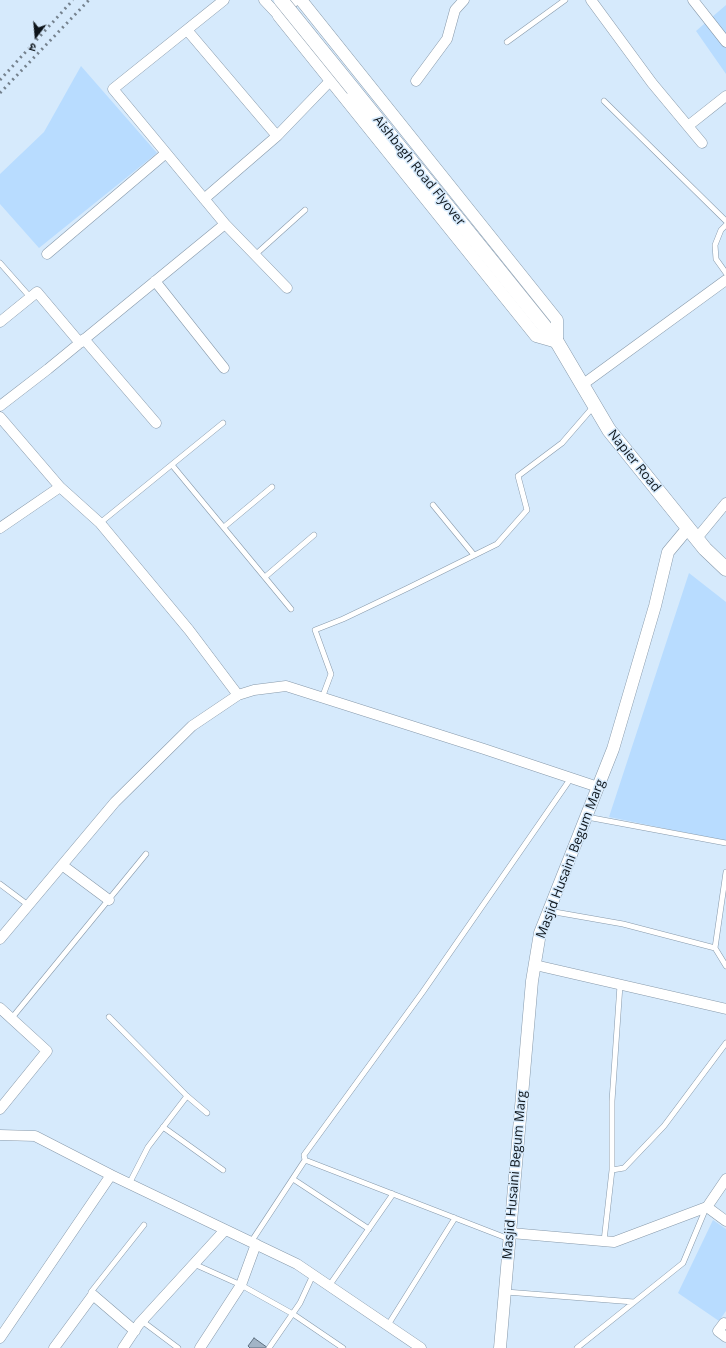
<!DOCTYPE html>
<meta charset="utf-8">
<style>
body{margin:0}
#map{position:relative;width:726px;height:1348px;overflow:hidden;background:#d6eafc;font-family:"Open Sans","Noto Sans Devanagari",sans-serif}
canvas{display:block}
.north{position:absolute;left:16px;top:16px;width:40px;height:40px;-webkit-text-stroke:3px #d6eafc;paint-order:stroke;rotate:196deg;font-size:11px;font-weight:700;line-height:16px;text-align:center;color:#0d141a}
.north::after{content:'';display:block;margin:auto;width:14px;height:18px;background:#0d141a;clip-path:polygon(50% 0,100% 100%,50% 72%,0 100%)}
</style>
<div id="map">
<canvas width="726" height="1348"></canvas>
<div class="north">उ</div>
</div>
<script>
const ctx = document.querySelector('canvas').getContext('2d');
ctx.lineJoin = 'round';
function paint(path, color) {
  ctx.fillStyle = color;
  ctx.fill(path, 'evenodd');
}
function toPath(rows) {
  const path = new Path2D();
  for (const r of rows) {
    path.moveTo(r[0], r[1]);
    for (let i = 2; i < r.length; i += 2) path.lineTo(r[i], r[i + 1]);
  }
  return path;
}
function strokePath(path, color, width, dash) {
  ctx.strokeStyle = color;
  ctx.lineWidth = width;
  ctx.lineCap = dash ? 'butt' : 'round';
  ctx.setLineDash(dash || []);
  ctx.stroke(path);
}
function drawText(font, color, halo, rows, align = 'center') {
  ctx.font = font + ' "Open Sans",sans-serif';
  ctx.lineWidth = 3;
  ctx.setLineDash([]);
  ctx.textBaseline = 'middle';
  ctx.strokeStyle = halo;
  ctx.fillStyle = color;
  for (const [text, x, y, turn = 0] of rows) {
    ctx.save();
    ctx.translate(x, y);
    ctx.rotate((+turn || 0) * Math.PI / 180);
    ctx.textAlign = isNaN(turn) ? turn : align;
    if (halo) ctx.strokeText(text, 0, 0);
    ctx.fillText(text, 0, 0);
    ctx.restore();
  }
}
paint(toPath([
 [726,5,726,74,696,31],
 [81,66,157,153,39,248,0,204,0,174,44,132],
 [689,573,726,602,726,841,609,817],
 [713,1220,726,1229,726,1311,719,1321,678,1293]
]), '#b8dcff');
const building = toPath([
 [254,1338,268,1348,250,1348,248,1346,254,1338]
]);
paint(building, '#a2b4c6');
strokePath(building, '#5e6f7f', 1);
const service = toPath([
 [507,42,565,0],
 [604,101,726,221],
 [726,225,721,230,715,245,716,259,726,273],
 [255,255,305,210],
 [0,263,30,297],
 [172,465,291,609],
 [433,505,474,555],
 [100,523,223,423],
 [224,527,272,487],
 [265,577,314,535],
 [322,698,331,674,315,630,343,619,408,588,497,544,527,510,518,476,562,443,594,406],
 [587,817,726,843],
 [0,884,28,905],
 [549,911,623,924,715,948,726,966],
 [715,948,726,872],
 [109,1017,187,1096,207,1113],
 [11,1019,146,854],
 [163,1127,223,1170],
 [305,1160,509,1239],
 [612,1170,612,1101,620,985],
 [293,1179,369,1229],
 [129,1184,148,1147,187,1096],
 [604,1241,612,1170,624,1168,664,1126,726,1043],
 [251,1242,305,1160,304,1155,422,993,571,778],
 [194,1264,241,1285,293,1314,343,1348],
 [329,1286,393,1194],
 [506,1292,634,1302],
 [93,1295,91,1292,144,1225],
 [142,1321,178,1348],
 [388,1325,455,1218],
 [269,1348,300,1303,313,1275],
 [577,1348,683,1263,706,1208]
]);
const minor = toPath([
 [224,0,113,89,225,224,287,288],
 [264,0,279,16],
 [591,0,652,83,702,143],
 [693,0,726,42],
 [187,30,277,136],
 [416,81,447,39,455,10,464,0],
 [688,126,726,96],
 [204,199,277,136,331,80],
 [47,254,166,153],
 [155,281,224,368],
 [0,322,37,292,80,343],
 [84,339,156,423],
 [582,385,726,280],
 [0,406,48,369,225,224],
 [0,417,60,487,100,523,189,630,238,695],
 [0,528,60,487],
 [697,538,726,503],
 [62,865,109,900],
 [0,939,115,802,192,726,238,695,254,690,286,686,484,749,598,787],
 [535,965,726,1009],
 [0,1008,47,1051,0,1109],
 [0,1135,35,1136,111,1175,297,1264,421,1348],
 [707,1207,726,1221],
 [511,1233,614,1242,707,1207,726,1179],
 [724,1323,718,1331,726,1337],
 [0,1338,111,1175],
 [54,1348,93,1295,135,1331],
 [123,1348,139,1324,225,1230],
 [200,1348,241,1285,256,1244]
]);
const tertiary = toPath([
 [294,0,279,16,536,336,557,342,557,320,301,0],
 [500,1348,532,981,540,933,613,749,655,606,668,552,688,528]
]);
const secondary = toPath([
 [353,89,557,342,609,430,705,549,726,569]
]);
strokePath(service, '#8799aa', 6);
strokePath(minor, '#8799aa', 11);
strokePath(tertiary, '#8799aa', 13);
strokePath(secondary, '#8799aa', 15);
strokePath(service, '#fff', 5);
strokePath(minor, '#fff', 10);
strokePath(tertiary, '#fff', 12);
strokePath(secondary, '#fff', 14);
strokePath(toPath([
 [0,80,73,0],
 [0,93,89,0]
]), '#75828e', 3, [2, 4]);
const secondaryBridge = toPath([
 [281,0,353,89]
]);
strokePath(secondaryBridge, '#8799aa', 15, []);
strokePath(secondaryBridge, '#fff', 14);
drawText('13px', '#0d141a', '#d6eafc', [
 ["Aishbagh Road Flyover",419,171,51],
 ["Napier Road",634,461,51],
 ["Masjid Husaini Begum Marg",571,859,-69],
 ["Masjid Husaini Begum Marg",515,1175,-85]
]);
</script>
